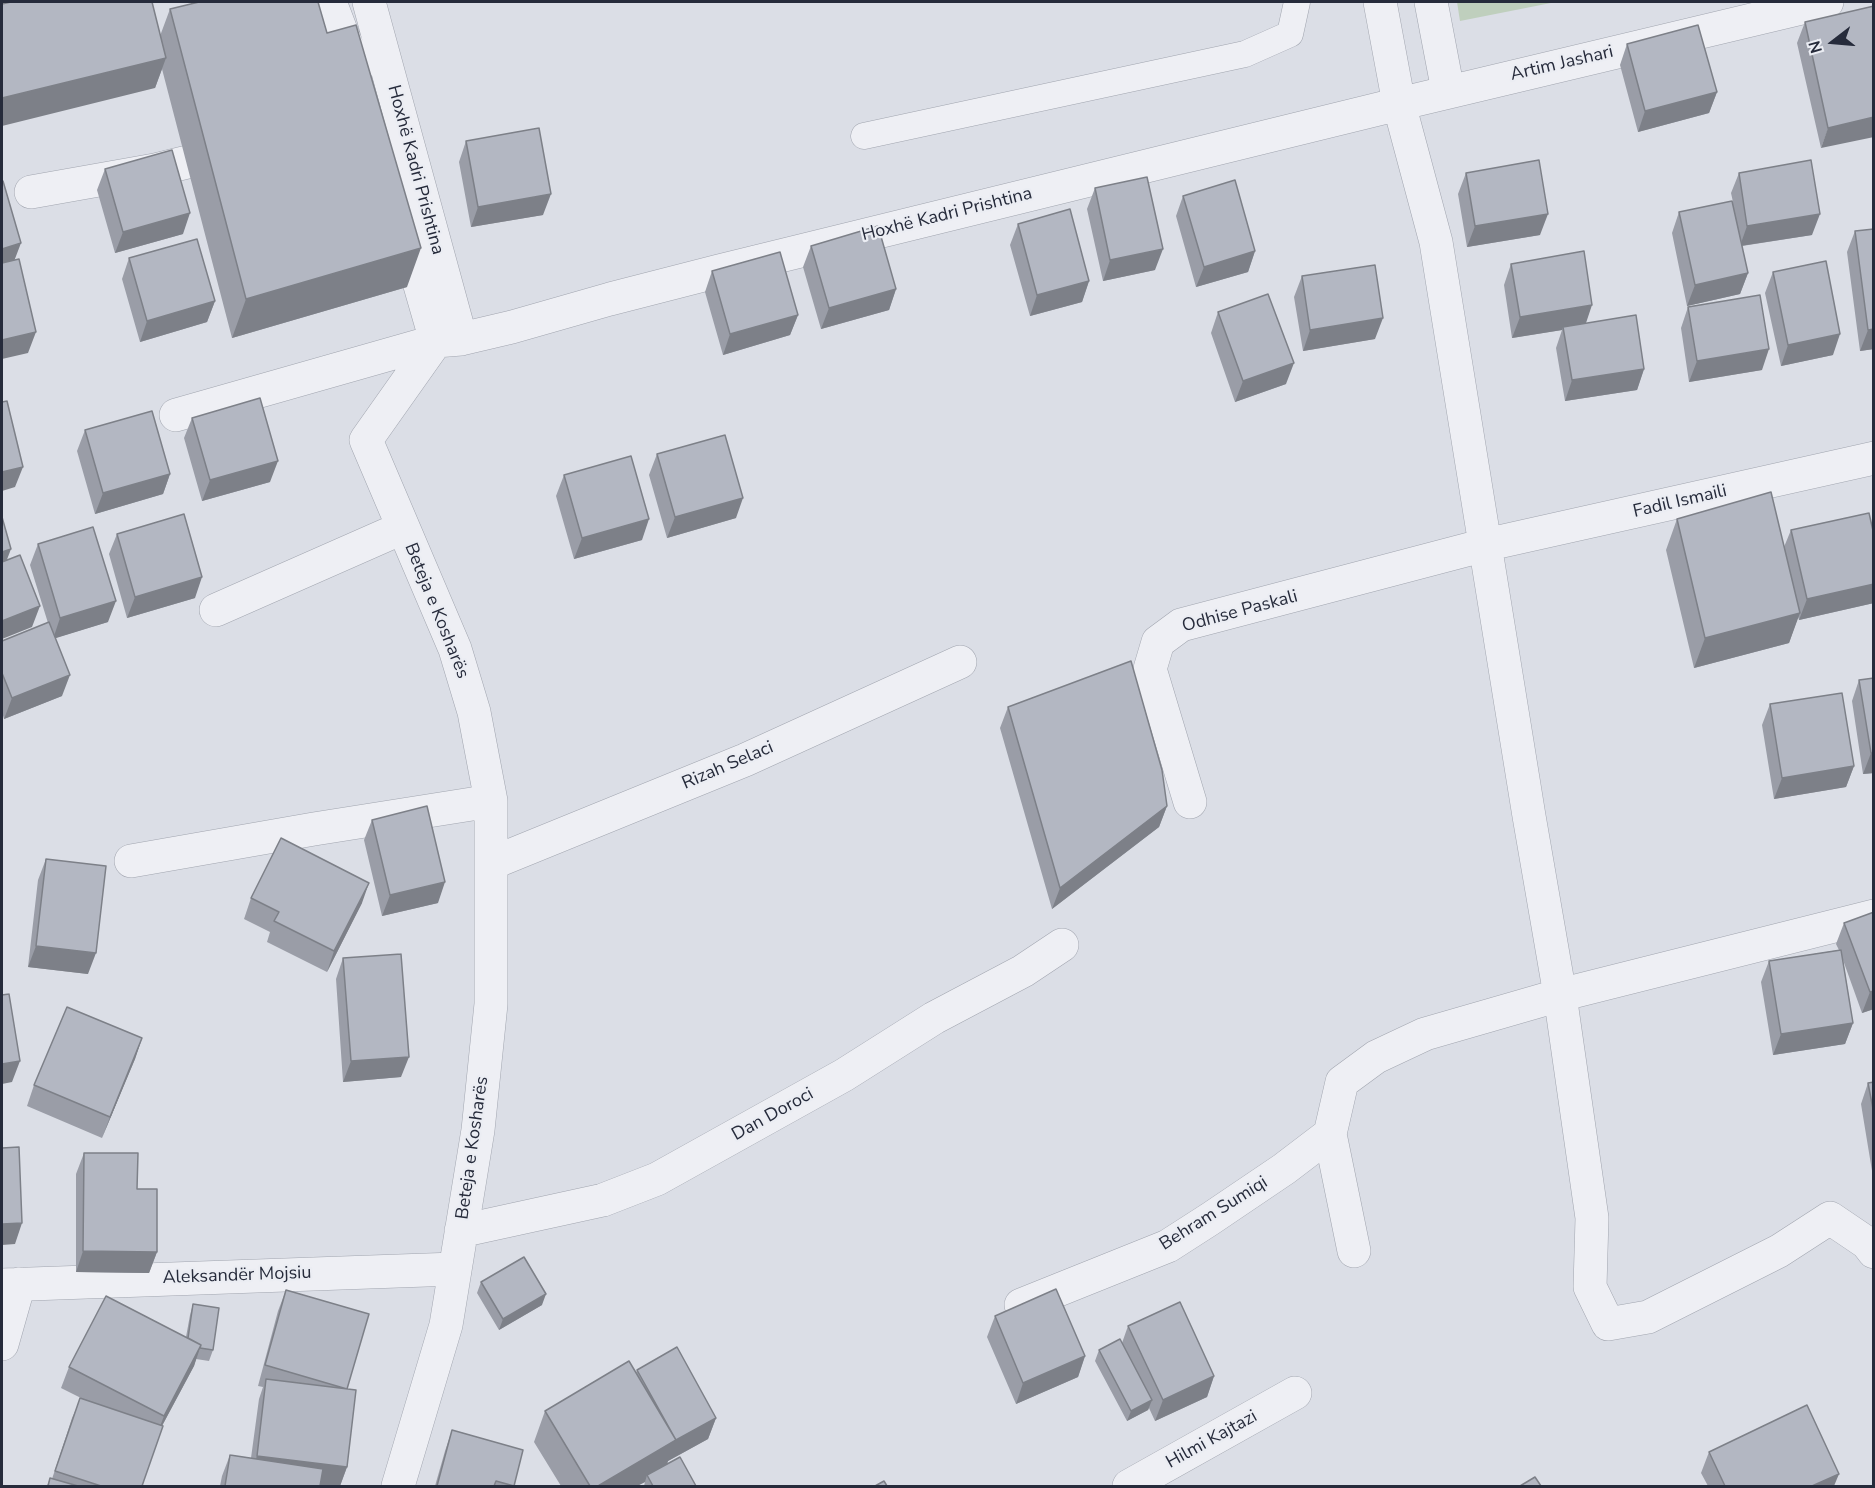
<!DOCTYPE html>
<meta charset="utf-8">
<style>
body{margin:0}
#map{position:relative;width:1875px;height:1488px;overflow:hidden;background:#dbdee6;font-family:"Nunito Sans",sans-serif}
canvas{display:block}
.frame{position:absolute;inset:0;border:3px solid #262b3b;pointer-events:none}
.north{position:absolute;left:1803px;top:12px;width:60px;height:60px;-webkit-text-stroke:4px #ebedf3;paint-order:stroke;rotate:254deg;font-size:16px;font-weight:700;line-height:24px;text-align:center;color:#262b3b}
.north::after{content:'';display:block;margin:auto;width:21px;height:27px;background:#262b3b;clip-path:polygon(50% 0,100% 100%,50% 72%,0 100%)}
</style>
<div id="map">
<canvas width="1875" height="1488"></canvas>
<div class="frame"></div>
<div class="north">N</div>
</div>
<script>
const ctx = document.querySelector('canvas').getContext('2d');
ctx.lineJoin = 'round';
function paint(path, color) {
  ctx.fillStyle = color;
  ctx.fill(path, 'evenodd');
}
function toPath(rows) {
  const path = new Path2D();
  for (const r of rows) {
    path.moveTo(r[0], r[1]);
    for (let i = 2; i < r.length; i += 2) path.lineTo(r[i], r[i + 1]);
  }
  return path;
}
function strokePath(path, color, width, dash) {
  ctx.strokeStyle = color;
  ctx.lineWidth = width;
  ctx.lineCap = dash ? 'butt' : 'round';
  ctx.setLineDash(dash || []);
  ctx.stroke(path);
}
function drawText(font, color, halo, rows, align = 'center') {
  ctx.font = font + ' "Nunito Sans",sans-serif';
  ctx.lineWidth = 4.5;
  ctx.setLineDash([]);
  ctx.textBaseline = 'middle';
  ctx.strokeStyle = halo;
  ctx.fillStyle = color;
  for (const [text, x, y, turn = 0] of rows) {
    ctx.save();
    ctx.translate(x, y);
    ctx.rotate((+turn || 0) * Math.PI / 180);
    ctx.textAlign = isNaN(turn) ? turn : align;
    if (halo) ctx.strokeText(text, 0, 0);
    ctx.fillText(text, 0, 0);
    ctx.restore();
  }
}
paint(toPath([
 [1457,2,1556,2,1460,21]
]), '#bfcfbd');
const service = toPath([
 [864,136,1245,54,1290,34,1297,2]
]);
const minor = toPath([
 [330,2,356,70],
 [369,2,461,339],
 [31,192,155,170,228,152],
 [402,223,436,341],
 [176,415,436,341,461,339,512,327,610,299,719,271,1399,104,1436,242,1529,816,1560,995,1592,1218,1590,1287,1608,1324,1648,1317,1779,1251,1830,1218,1867,1243,1874,1252],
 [216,610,402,528],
 [1190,802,1150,669,1158,642,1181,625,1485,545,1874,458],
 [131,861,314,829,491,801],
 [492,863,745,760,960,662],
 [1330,1134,1354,1251],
 [461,1231,603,1200,657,1179,844,1075,934,1018,1023,971,1062,945],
 [2,1285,455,1269],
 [1021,1305,1168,1246,1210,1219,1284,1169,1330,1134,1342,1082,1376,1057,1425,1034,1560,995,1874,916],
 [2,1344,19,1284],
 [398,1486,446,1325,478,1130,491,1004,491,801,474,712,455,649,366,440,436,341],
 [1129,1486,1295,1393]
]);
const tertiary = toPath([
 [1380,2,1399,104,1827,2],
 [1431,2,1448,91]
]);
strokePath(service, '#a1a5af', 27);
strokePath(minor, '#a1a5af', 34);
strokePath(tertiary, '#a1a5af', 34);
strokePath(service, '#eeeff4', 26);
strokePath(minor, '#eeeff4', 33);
strokePath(tertiary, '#eeeff4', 33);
paint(toPath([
 [11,2,153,2,152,2,160,36,170,9,407,287,232,338,162,69,155,88],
 [1874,6,1821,148,1797,43,1805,22],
 [1627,44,1717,92,1709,113,1638,132,1620,65],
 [466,141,543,215,471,227,459,162],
 [105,169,183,234,115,253,97,190],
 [1466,173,1540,235,1467,247,1458,194],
 [1739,173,1812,235,1742,246,1748,273,1740,294,1687,306,1672,233,1679,212,1733,202,1731,193],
 [1095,188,1155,270,1103,281,1087,209],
 [1183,196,1255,251,1248,272,1196,287,1176,216],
 [1018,224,1089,281,1082,302,1030,316,1010,245],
 [1874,229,1874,349,1860,351,1847,252,1855,231],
 [811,246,896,289,889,310,821,329,803,267],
 [129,258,215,301,207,322,140,342,122,279],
 [1511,264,1644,369,1637,390,1565,401,1556,348,1562,330,1512,338,1504,285],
 [712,271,798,315,790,335,723,355,705,292],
 [1773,272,1833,355,1781,366,1765,293],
 [1302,276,1375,339,1303,351,1294,297],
 [1688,307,1762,370,1689,382,1681,328],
 [1218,312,1286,384,1235,402,1211,333],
 [192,418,270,482,202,501,184,438],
 [85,430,170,474,163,494,95,514,77,451],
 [657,454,736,518,667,538,649,475],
 [564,475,642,540,574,559,556,496],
 [1677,519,1784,547,1791,530,1874,535,1874,603,1799,620,1798,617,1789,643,1694,668,1666,550],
 [117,534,195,598,127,618,109,554],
 [38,544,108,622,55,638,62,696,4,719,2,712,2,641,48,623,30,565],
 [1874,678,1874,773,1863,774,1852,701,1859,680],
 [1770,704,1854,766,1846,787,1774,799,1762,725],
 [1008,707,1167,806,1159,827,1052,909,1000,728],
 [372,820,438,903,382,916,364,840],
 [46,859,88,974,28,967,38,880],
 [251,898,362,903,327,972,267,942,270,932,244,919],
 [1874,912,1874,1009,1862,1013,1843,960,1853,1023,1845,1044,1773,1055,1761,982,1769,961,1839,950,1836,944,1844,923],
 [343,958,401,1077,343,1082,336,979],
 [142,1038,135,1059,102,1138,27,1106,34,1085],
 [1874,1082,1874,1177,1873,1177,1861,1104,1868,1083],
 [84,1153,157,1252,149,1273,76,1272,76,1174],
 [481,1282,542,1305,499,1330,477,1293],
 [286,1290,347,1389,347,1467,340,1486,220,1486,222,1476,230,1455,251,1458,259,1399,263,1387,258,1386,278,1311],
 [193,1304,213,1350,209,1361,196,1359,194,1366,162,1426,142,1486,47,1486,50,1478,52,1479,72,1418,81,1398,61,1388,69,1367,186,1337,190,1315],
 [995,1316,1085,1356,1078,1377,1016,1404,987,1337],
 [1128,1326,1214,1376,1207,1397,1155,1421,1149,1408,1148,1410,1127,1421,1095,1361,1099,1350,1122,1343],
 [637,1370,716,1418,708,1439,668,1461,667,1464,696,1486,644,1486,645,1482,637,1486,561,1486,534,1442,545,1411,636,1373],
 [452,1430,523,1450,513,1486,435,1486,445,1451],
 [1709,1452,1834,1486,1708,1486,1701,1473]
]), '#9a9da7');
paint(toPath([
 [166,58,155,88,2,126,2,98],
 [1717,92,1709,113,1638,132,1645,111],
 [1874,117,1874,137,1821,148,1828,128],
 [551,194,543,215,471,227,478,207],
 [190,213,183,234,115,253,123,232],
 [1548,214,1540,235,1467,247,1475,226],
 [1820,214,1812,235,1740,246,1747,226],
 [21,243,13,264,2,267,2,249],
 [421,248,407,287,232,338,246,299],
 [1163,249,1155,270,1103,281,1110,260],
 [1255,251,1248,272,1196,287,1204,267],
 [1748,273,1740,294,1687,306,1695,285],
 [1089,281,1082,302,1030,316,1037,295],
 [896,289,889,310,821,329,829,308],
 [215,301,207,322,140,342,147,321],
 [1592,305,1585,326,1563,327,1562,330,1512,338,1520,317],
 [798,315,790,335,723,355,730,334],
 [1383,318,1375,339,1303,351,1310,330],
 [1874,329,1874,349,1860,351,1868,330],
 [36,332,28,353,2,359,2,340],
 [1840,334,1833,355,1781,366,1788,345],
 [1769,349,1762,370,1689,382,1697,361],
 [1294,363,1286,384,1235,402,1243,381],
 [1644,369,1637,390,1565,401,1572,380],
 [278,461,270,482,202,501,210,480],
 [23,467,15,487,2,491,2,472],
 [170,474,163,494,95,514,103,493],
 [743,498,736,518,667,538,675,517],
 [649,519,642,540,574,559,582,538],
 [11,549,3,570,2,571,2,552],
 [202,577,195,598,127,618,135,597],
 [1874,584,1874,603,1799,620,1807,599],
 [116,601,108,622,53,639,60,618],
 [40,606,32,627,2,639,2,621],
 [1800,613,1789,643,1694,668,1705,638],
 [70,675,62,696,4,719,12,698],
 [1871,753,1874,753,1874,773,1863,774],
 [1854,766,1846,787,1774,799,1782,778],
 [1167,806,1159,827,1052,909,1060,888],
 [445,882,438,903,382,916,390,895],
 [369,883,362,903,327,972,334,951],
 [36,946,96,953,88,974,28,967],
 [1874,991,1874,1009,1862,1013,1870,992],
 [1853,1023,1845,1044,1773,1055,1781,1034],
 [142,1038,135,1059,102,1138,110,1117],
 [409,1057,401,1077,343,1082,351,1061],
 [20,1061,12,1082,2,1084,2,1064],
 [22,1223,15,1244,2,1245,2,1224],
 [83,1251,157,1252,149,1273,76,1272],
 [546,1294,542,1305,499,1330,503,1319],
 [201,1345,194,1366,156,1437,164,1416],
 [1085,1356,1078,1377,1016,1404,1023,1383],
 [1214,1376,1207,1397,1155,1421,1163,1400],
 [1152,1400,1148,1410,1127,1421,1131,1411],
 [716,1418,708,1439,668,1461,665,1470,647,1475,645,1482,637,1486,598,1486,676,1440],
 [257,1456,347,1467,340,1486,325,1486,249,1477],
 [1839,1474,1834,1486,1812,1486]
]), '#7d8088');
const building = toPath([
 [11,2,152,2,166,58,2,98,2,4,11,2],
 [199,2,318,2,327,33,356,25,421,248,246,299,170,9,199,2],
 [1874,6,1874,117,1828,128,1805,22,1874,6],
 [1698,25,1717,92,1645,111,1627,44,1698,25],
 [539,128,551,194,478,207,466,141,539,128],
 [172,150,190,213,123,232,105,169,172,150],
 [1539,160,1548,214,1475,226,1466,173,1539,160],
 [1811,160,1820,214,1747,226,1739,173,1811,160],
 [1147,177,1163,249,1110,260,1095,188,1147,177],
 [1235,180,1255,251,1204,267,1183,196,1235,180],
 [2,181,3,181,21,243,2,249,2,181],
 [1732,201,1748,273,1695,285,1679,212,1732,201],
 [1070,209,1089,281,1037,295,1018,224,1070,209],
 [878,226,896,289,829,308,811,246,878,226],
 [1874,229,1874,329,1868,330,1855,231,1874,229],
 [197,239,215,301,147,321,129,258,197,239],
 [1584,251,1592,305,1520,317,1511,264,1584,251],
 [780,252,798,315,730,334,712,271,780,252],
 [19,259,36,332,2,340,2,263,19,259],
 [1826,261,1840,334,1788,345,1773,272,1826,261],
 [1375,265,1383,318,1310,330,1302,276,1375,265],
 [1268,294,1294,363,1243,381,1218,312,1268,294],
 [1760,295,1769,349,1697,361,1688,307,1760,295],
 [1636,315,1644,369,1572,380,1563,327,1636,315],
 [260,398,278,461,210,480,192,418,260,398],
 [7,401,23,467,2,472,2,402,7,401],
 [152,411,170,474,103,493,85,430,152,411],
 [725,435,743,498,675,517,657,454,725,435],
 [631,456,649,519,582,538,564,475,631,456],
 [1771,492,1800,613,1705,638,1677,519,1771,492],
 [1869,513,1874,535,1874,584,1807,599,1791,530,1869,513],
 [184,514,202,577,135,597,117,534,184,514],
 [2,517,11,549,2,552,2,517],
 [93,527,116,601,60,618,38,544,93,527],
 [20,555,40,606,2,621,2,562,20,555],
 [49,622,70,675,12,698,2,673,2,641,49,622],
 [1131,661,1162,770,1167,806,1060,888,1008,707,1131,661],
 [1874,678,1874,753,1871,753,1859,680,1874,678],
 [1842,693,1854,766,1782,778,1770,704,1842,693],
 [427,806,445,882,390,895,372,820,427,806],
 [281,838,369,883,334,951,274,921,279,912,251,898,281,838],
 [46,859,106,866,96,953,36,946,46,859],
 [1874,912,1874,991,1870,992,1844,923,1874,912],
 [1841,950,1853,1023,1781,1034,1769,961,1841,950],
 [401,954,409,1057,351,1061,343,958,401,954],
 [9,994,20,1061,2,1064,2,995,9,994],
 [67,1007,142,1038,110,1117,34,1085,67,1007],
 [1874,1082,1874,1114,1868,1083,1874,1082],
 [19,1147,22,1223,2,1224,2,1148,19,1147],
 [84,1153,138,1153,137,1189,157,1189,157,1252,83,1251,84,1153],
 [524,1257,546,1294,503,1319,481,1282,524,1257],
 [1056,1289,1085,1356,1023,1383,995,1316,1056,1289],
 [286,1290,369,1314,347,1389,265,1365,286,1290],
 [106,1296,201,1345,164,1416,69,1367,106,1296],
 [1180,1302,1214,1376,1163,1400,1128,1326,1180,1302],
 [193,1304,219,1308,213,1350,200,1348,201,1345,188,1338,193,1304],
 [1120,1339,1152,1400,1131,1411,1099,1350,1120,1339],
 [677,1347,716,1418,676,1440,637,1370,677,1347],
 [629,1361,676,1440,598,1486,590,1486,545,1411,629,1361],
 [266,1379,356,1390,347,1467,257,1456,266,1379],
 [80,1398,163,1426,142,1486,101,1486,55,1471,80,1398],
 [1807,1405,1839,1474,1812,1486,1725,1486,1709,1452,1807,1405],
 [452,1430,523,1450,514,1486,496,1481,494,1486,437,1486,452,1430],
 [230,1455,323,1469,320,1486,225,1486,230,1455],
 [680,1457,696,1486,653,1486,647,1475,680,1457],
 [1535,1477,1541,1486,1520,1486,1535,1477],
 [50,1478,78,1486,48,1486,50,1478],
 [884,1481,887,1486,875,1486,884,1481]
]);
paint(building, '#b3b7c2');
strokePath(building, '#7d8088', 1.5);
drawText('18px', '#262b3b', '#ebedf3', [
 ["Artim Jashari",1562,64,-13],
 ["Hoxhë Kadri Prishtina",415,170,75],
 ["Hoxhë Kadri Prishtina",947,215,-14],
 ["Fadil Ismaili",1680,502,-13],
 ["Beteja e Kosharës",436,611,68],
 ["Odhise Paskali",1240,612,-15],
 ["Rizah Selaci",728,766,-23],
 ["Dan Doroci",773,1115,-29],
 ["Beteja e Kosharës",473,1148,-82],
 ["Behram Sumiqi",1214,1214,-32],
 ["Aleksandër Mojsiu",237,1276,-2],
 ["Hilmi Kajtazi",1212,1440,-29]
]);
</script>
